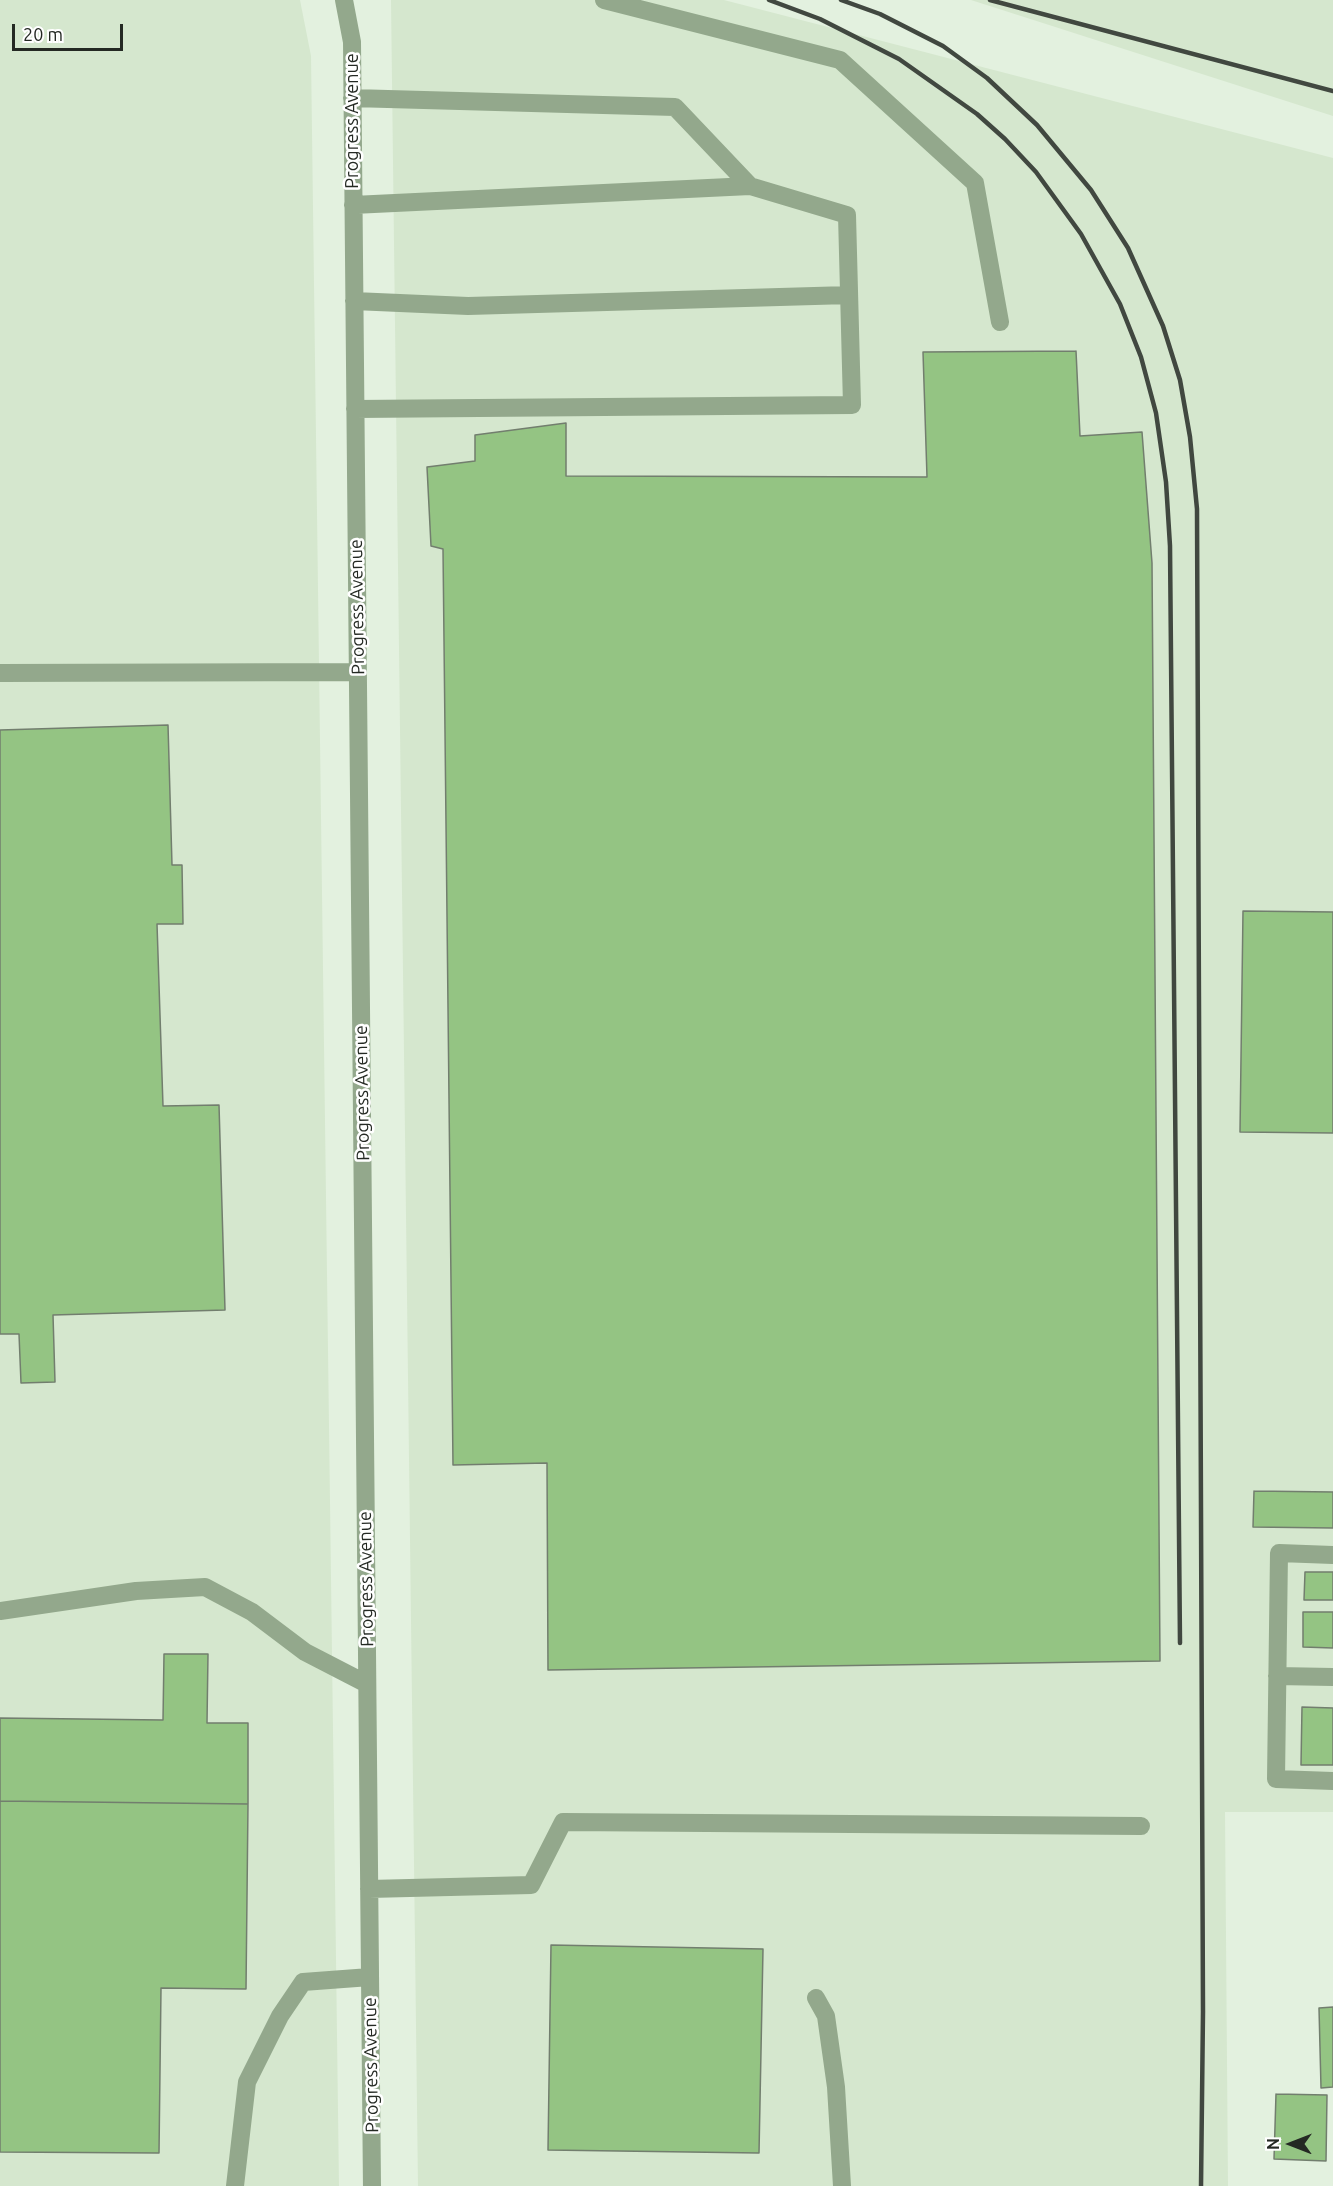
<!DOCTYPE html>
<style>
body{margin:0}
#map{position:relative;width:1333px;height:2186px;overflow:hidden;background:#e3f1df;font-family:Ubuntu,sans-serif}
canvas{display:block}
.north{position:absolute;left:1261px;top:2114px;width:60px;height:60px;-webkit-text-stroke:4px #fff;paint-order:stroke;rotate:270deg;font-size:16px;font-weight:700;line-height:24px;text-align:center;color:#242923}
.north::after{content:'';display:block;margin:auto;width:21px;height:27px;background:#242923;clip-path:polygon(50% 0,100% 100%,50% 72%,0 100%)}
.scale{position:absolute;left:12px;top:24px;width:111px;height:27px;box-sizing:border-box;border:3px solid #242923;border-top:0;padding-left:8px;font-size:18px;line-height:21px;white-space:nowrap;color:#242923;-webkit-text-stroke:4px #fff;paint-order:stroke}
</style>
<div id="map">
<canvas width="1333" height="2186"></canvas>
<div class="north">N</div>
<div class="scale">20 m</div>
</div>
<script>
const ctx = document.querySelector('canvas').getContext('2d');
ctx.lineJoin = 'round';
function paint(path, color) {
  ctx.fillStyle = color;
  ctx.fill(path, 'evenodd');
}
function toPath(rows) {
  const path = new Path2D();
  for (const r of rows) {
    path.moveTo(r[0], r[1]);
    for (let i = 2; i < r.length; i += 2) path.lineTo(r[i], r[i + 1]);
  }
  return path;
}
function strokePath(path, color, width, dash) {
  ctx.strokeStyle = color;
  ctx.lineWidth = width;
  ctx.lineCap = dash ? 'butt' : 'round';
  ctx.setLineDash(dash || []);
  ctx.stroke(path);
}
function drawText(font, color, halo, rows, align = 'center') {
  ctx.font = font + ' Ubuntu,sans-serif';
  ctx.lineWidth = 5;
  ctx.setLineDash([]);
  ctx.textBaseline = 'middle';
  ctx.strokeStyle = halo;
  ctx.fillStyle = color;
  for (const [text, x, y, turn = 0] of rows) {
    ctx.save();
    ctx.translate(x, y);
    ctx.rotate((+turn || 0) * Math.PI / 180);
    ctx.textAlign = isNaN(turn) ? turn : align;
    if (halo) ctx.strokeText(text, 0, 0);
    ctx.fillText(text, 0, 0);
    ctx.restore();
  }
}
paint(toPath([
 [0,0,300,0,311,56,339,2186,0,2186],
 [391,0,724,0,1333,158,1333,1812,1225,1812,1228,2186,418,2186],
 [971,0,1333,0,1333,116]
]), '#d5e7ce');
const building = toPath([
 [1076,351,1080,436,1142,432,1152,563,1160,1661,548,1670,547,1463,453,1465,443,549,431,546,427,467,475,461,475,435,566,423,566,476,927,477,923,352,1076,351],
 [168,725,172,865,182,865,183,924,157,924,163,1106,219,1105,225,1310,53,1315,55,1382,21,1383,19,1334,0,1334,0,730,168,725],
 [1243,911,1333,912,1333,1133,1240,1132,1243,911],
 [1254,1491,1333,1492,1333,1528,1253,1527,1254,1491],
 [1305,1572,1333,1572,1333,1600,1304,1600,1305,1572],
 [1303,1612,1333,1612,1333,1648,1303,1647,1303,1612],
 [164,1654,208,1654,207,1723,248,1723,248,1804,0,1801,0,1718,163,1720,164,1654],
 [1302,1707,1333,1708,1333,1765,1301,1765,1302,1707],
 [0,1801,248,1804,246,1989,161,1988,159,2153,0,2152,0,1801],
 [551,1945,763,1949,759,2153,548,2150,551,1945],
 [1333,2007,1333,2087,1321,2088,1319,2008,1333,2007],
 [1276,2094,1327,2095,1326,2161,1274,2159,1276,2094]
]);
paint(building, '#94c483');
strokePath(building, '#727e6e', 1.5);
strokePath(toPath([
 [344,0,352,42,372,2186],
 [604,0,840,60,975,183,1000,322],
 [352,98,675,107,750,186,847,215,852,405,355,409],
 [353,205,750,186],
 [354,301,468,306,849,295],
 [0,673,358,672],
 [1333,1555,1279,1553,1276,1779,1333,1781],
 [0,1611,136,1591,205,1587,252,1612,305,1652,367,1684],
 [1277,1676,1333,1677],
 [369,1889,531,1885,563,1822,1141,1826],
 [816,1998,826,2016,836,2087,842,2186],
 [235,2186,247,2082,280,2016,303,1982,370,1977]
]), '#93a88c', 18);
strokePath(toPath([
 [769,0,820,19,899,59,977,114,1005,139,1036,172,1081,234,1120,304,1141,357,1156,413,1166,482,1170,546,1180,1643],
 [841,0,880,14,943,46,987,78,1037,125,1091,190,1128,248,1163,326,1180,380,1190,437,1197,509,1203,2011,1201,2186],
 [990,0,1333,91]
]), '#414840', 4.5);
drawText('18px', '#242923', '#fff', [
 ["Progress Avenue",352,121,-90],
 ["Progress Avenue",357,607,-91],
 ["Progress Avenue",362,1093,-91],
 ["Progress Avenue",366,1579,-91],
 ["Progress Avenue",371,2065,-91]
]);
</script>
